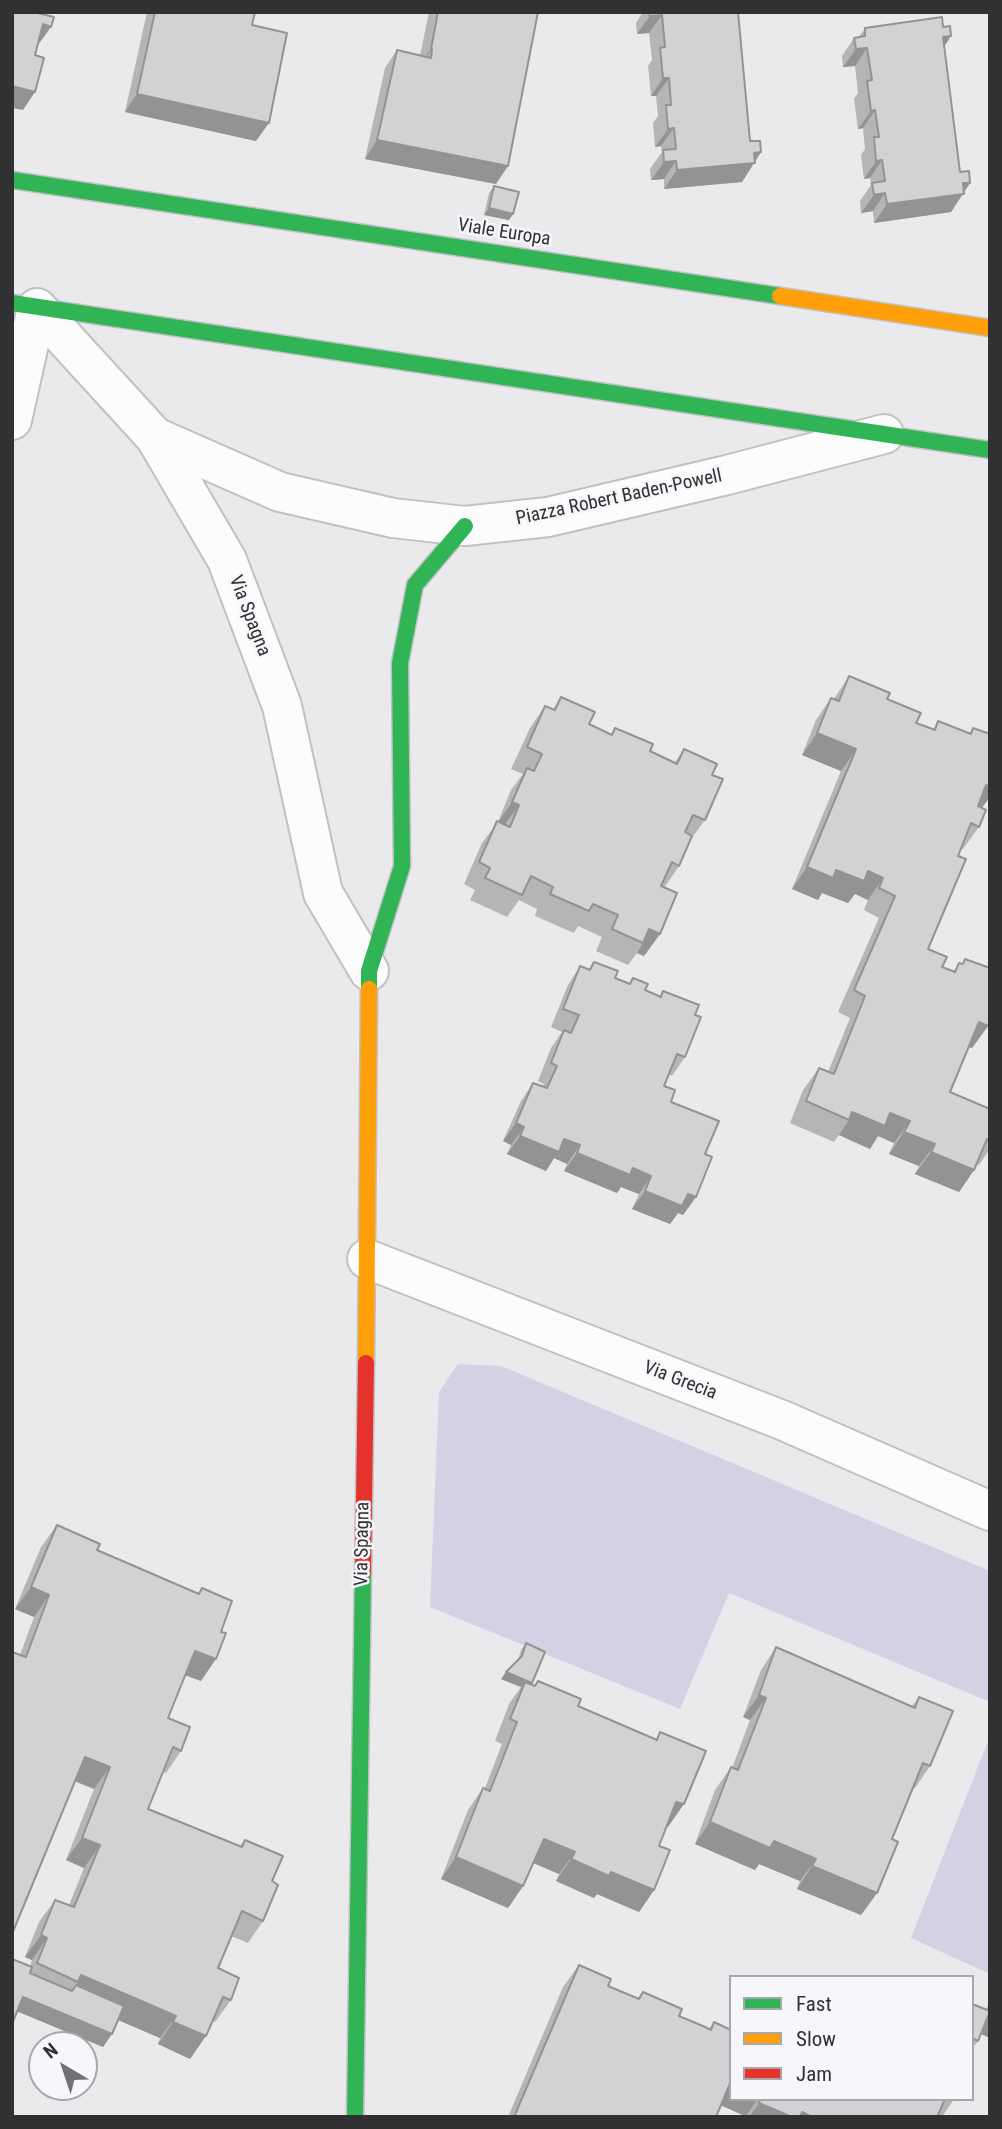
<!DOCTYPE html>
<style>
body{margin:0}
#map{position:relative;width:1002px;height:2129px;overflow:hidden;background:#eaeaed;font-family:"Roboto Condensed",sans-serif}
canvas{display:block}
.frame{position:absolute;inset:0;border:14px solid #313133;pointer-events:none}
.legend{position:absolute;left:729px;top:1975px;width:245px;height:126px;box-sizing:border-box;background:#f6f6fb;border:2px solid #a7a7ab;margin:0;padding:9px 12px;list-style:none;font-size:21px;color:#313133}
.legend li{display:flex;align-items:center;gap:14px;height:35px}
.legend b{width:35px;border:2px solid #a7a7ab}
.north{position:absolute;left:28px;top:2031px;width:70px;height:70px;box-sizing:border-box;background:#f6f6fb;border:2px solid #a7a7ab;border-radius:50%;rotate:321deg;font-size:19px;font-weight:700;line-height:28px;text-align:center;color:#313133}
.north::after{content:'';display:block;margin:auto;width:24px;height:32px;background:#727274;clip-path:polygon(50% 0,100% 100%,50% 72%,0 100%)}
</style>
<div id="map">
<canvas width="1002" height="2129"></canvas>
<div class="frame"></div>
<ul class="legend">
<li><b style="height:9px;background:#30b455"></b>Fast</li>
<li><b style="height:9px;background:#ff9f0a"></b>Slow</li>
<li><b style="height:9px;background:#e5322d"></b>Jam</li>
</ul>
<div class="north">N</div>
</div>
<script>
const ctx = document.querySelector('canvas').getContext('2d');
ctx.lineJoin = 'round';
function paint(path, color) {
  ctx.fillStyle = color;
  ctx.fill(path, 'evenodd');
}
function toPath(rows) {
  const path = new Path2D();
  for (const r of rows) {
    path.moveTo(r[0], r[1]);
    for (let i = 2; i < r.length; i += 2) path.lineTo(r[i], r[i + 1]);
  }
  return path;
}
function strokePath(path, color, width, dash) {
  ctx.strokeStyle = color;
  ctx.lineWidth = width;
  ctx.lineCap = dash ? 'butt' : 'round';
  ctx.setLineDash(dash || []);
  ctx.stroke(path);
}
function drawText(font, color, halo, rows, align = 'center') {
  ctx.font = font + ' "Roboto Condensed",sans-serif';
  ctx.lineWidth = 5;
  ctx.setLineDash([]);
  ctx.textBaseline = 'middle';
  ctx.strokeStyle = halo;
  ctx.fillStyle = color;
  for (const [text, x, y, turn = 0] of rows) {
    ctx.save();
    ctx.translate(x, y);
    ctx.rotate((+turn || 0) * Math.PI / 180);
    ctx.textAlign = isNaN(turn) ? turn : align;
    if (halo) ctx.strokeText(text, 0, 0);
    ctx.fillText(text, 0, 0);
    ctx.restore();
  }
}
paint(toPath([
 [458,1364,501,1366,990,1571,990,1702,729,1593,680,1709,430,1607,439,1392],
 [990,1736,990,1974,911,1938]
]), '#d3d1e4');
const street = toPath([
 [37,308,155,437,227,560,282,706,323,893,369,971],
 [12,420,37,308],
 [155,437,280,492,393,518,465,526,548,517,727,475,884,434],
 [367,1259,782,1420,990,1511]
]);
const fast = toPath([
 [12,180,780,296],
 [12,303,990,450],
 [369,989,369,971,402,866,400,663,415,585,465,526],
 [355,2117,363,1572]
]);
const slow = toPath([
 [780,296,990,328],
 [366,1363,369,989]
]);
const jam = toPath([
 [363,1572,366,1363]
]);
strokePath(street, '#c1c1c3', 42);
strokePath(fast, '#c1c1c3', 19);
strokePath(slow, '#c1c1c3', 19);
strokePath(jam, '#c1c1c3', 19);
strokePath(street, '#fcfcfc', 38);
strokePath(fast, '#30b455', 16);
strokePath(slow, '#ff9f0a', 16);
strokePath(jam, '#e5322d', 16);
paint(toPath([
 [147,12,255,12,252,25,256,141,125,112],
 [429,12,538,12,496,184,365,159,385,68,397,50,420,56],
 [643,12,741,12,738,16,750,141,761,152,742,182,664,189,664,179,651,180,650,169,662,152,661,146,655,147,653,123,658,116,656,96,651,96,648,66,652,60,649,33,637,34,636,23],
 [865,28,944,47,960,172,970,183,951,212,874,223,873,211,861,213,860,201,871,185,870,178,864,179,861,155,865,149,863,128,858,129,854,99,858,93,855,66,843,67,842,56,854,38,859,37],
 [494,186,509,220,484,215,489,193],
 [849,676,887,699,916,723,933,729,938,721,969,734,973,728,990,787,990,797,982,808,979,827,963,849,961,848,958,856,928,949,942,967,954,971,959,963,962,964,965,959,988,1026,972,1048,969,1047,950,1092,990,1109,990,1149,979,1165,977,1164,974,1170,959,1192,915,1174,919,1166,889,1154,894,1143,878,1136,870,1149,839,1135,834,1142,790,1123,803,1090,819,1068,828,1072,850,1018,838,1012,879,918,864,910,868,900,855,894,848,903,822,893,818,900,792,889,841,771,802,755,816,720,831,698,834,699],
 [561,697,589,724,611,734,615,728,650,751,675,762,684,749,712,775,705,820,689,842,679,866,664,888,660,934,644,956,637,953,628,965,596,951,602,937,578,926,574,933,535,916,537,909,519,900,507,917,470,900,475,890,464,884,482,843,498,822,511,790,523,774,511,769,530,728,545,706,553,709],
 [594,962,615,978,629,984,633,978,645,990,659,996,663,991,695,1015,685,1057,672,1076,669,1074,664,1086,671,1102,705,1154,696,1197,683,1215,678,1213,670,1224,632,1209,639,1194,621,1187,617,1193,564,1171,567,1164,554,1158,546,1171,507,1154,511,1145,503,1141,521,1101,533,1083,543,1086,544,1084,538,1081,551,1048,562,1032,551,1027,568,985,580,966,588,970],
 [57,1525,97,1550,198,1593,202,1588,201,1681,185,1675,168,1718,181,1751,166,1773,163,1772,148,1809,240,1846,245,1840,272,1881,263,1921,248,1943,231,1936,218,1968,231,2000,215,2022,213,2021,190,2059,158,2044,160,2038,118,2020,103,2047,17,2011,32,1960,25,1957,39,1922,55,1900,69,1905,84,1868,66,1860,94,1789,20,1655,34,1617,15,1609,41,1547],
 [526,1643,531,1684,534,1686,538,1681,578,1706,656,1739,660,1732,668,1827,667,1826,659,1846,654,1890,639,1912,597,1894,594,1898,556,1881,559,1874,533,1863,523,1886,508,1908,441,1879,468,1810,483,1788,485,1788,502,1744,495,1741,509,1704,521,1687,501,1679,518,1660,521,1650],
 [776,1647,912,1706,919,1697,930,1766,915,1788,913,1787,892,1839,877,1893,861,1915,797,1889,800,1881,759,1864,755,1870,695,1844,715,1790,731,1767,732,1768,750,1720,743,1717,761,1670],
 [579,1965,608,1986,638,1998,643,1992,679,2016,709,2029,714,2022,731,2099,954,2099,942,2117,746,2117,721,2105,716,2117,508,2117,563,1987],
 [990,2000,990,2038,981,2034,978,2041,972,2049,972,2004,986,2010]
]), '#b5b5b6');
paint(toPath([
 [662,15,649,33,637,34,650,16],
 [43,24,51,27,38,45,30,43],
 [951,36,939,55,943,37],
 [867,48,855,66,843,67,856,49],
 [431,49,432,49,420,67,418,67],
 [663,78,669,78,656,96,651,96],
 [12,86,35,92,23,110,12,108],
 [137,94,269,123,256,141,125,112],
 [875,110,863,128,858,129,871,111],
 [674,128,661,146,655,147,668,129],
 [377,140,508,166,496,184,365,159],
 [761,152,742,182,664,189,677,170],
 [882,160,870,178,864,179,876,161],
 [676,161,664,179,651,180,664,162],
 [963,183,970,183,951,212,874,223,887,204],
 [885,193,873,211,861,213,874,195],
 [489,208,513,214,509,220,484,215],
 [817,733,856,749,841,771,802,755],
 [986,785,990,787,990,797,979,811,970,808],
 [512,802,519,805,503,827,497,824],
 [807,867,836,870,868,871,883,878,868,900,855,894,848,903,822,893,818,900,792,889],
 [649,929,660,934,644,956,637,953,643,943],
 [979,1022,988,1026,972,1048,963,1044],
 [852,1112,890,1113,910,1121,894,1143,878,1136,870,1149,839,1135,849,1120],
 [516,1123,524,1127,511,1145,503,1141],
 [904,1132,935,1144,919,1166,889,1154],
 [520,1136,564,1139,580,1145,567,1164,554,1158,546,1171,507,1154],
 [931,1152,974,1170,959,1192,915,1174],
 [577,1153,633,1168,651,1176,639,1194,621,1187,617,1193,564,1171],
 [645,1191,688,1194,696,1197,683,1215,678,1213,670,1224,632,1209],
 [31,1587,49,1595,34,1617,15,1609],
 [195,1651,216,1659,201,1681,179,1673],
 [506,1672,532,1683,527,1690,525,1682,521,1687,501,1679],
 [759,1695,766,1698,750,1720,743,1717],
 [85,1757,110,1767,94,1789,69,1779],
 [676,1802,684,1804,668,1827,661,1824],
 [710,1822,774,1841,816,1859,800,1881,759,1864,755,1870,695,1844],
 [82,1838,100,1845,84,1868,66,1860],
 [544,1839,575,1852,559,1874,529,1861],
 [456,1857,523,1886,508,1908,441,1879],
 [571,1859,611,1872,654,1890,639,1912,597,1894,594,1898,556,1881],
 [812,1866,877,1893,861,1915,797,1889],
 [41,1935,47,1938,32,1960,25,1957],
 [81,1975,176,2016,160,2038,67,1998,78,1982],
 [23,1997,112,2034,103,2047,14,2010],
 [987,2019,990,2021,990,2038,977,2032],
 [173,2022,206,2036,190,2059,158,2044],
 [731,2081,731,2099,758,2099,746,2116,715,2103],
 [759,2103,792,2117,749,2117],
 [802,2112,812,2117,799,2117]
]), '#939394');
const building = toPath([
 [12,12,33,12,54,17,51,27,43,24,35,55,44,58,35,92,12,86,12,12],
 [155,12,255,12,252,25,287,33,269,123,137,94,155,12],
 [438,12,538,12,508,166,377,140,397,50,431,58,432,49,431,49,438,12],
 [649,12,738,12,750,141,760,141,761,152,754,153,755,163,677,170,676,161,664,162,663,150,676,149,674,128,668,129,666,105,671,105,669,78,663,78,660,48,665,47,662,15,650,16,649,12],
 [942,17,943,27,950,26,951,36,943,37,960,172,969,171,970,183,963,183,964,194,887,204,885,193,874,195,872,183,885,181,882,160,876,161,874,137,879,137,875,110,871,111,867,81,872,80,867,48,856,49,854,38,865,36,865,28,942,17],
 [494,186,519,192,513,214,489,208,494,186],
 [849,676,890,693,887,699,921,713,916,723,927,727,935,730,938,721,971,734,973,728,990,734,990,787,986,785,978,806,986,810,979,827,971,823,958,856,966,859,928,949,947,957,942,967,955,972,959,963,963,964,965,959,990,968,990,1021,988,1026,979,1022,950,1092,990,1109,990,1140,987,1139,974,1170,931,1152,935,1144,904,1132,910,1121,890,1113,885,1126,852,1112,849,1120,806,1101,819,1068,834,1074,865,996,854,990,895,896,879,888,883,878,868,871,864,881,836,870,833,878,807,867,856,749,817,733,831,698,839,701,849,676],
 [561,697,595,712,589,724,612,735,615,728,653,744,650,751,677,764,684,749,717,764,712,775,723,779,705,820,693,815,685,832,692,836,679,866,672,862,661,886,677,893,660,934,649,929,643,943,612,929,618,915,593,904,589,911,550,894,553,887,531,876,522,895,485,878,490,868,479,862,497,821,510,827,519,805,512,802,527,768,534,771,542,754,527,747,545,706,555,710,561,697],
 [594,962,618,971,615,978,630,984,633,978,648,984,645,990,661,997,663,991,699,1005,695,1015,701,1017,685,1057,677,1054,664,1086,675,1090,671,1102,719,1121,705,1154,712,1157,696,1197,688,1194,682,1206,645,1191,651,1176,633,1168,630,1175,577,1153,580,1145,564,1139,559,1152,520,1136,524,1127,516,1123,533,1083,547,1088,557,1066,551,1063,564,1030,571,1033,579,1015,563,1009,580,966,590,970,594,962],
 [57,1525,100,1544,97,1550,199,1594,202,1588,232,1601,221,1632,226,1633,216,1659,195,1651,168,1718,190,1727,181,1751,173,1747,148,1809,242,1847,245,1840,283,1856,272,1881,278,1885,263,1921,242,1911,218,1968,239,1978,231,2000,223,1997,206,2036,173,2022,176,2016,81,1975,78,1982,37,1963,47,1938,41,1935,55,1900,74,1907,100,1845,82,1838,110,1767,85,1757,12,1934,12,1652,26,1657,49,1595,31,1587,57,1525],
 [526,1643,545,1652,532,1683,506,1672,522,1656,526,1643],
 [776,1647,915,1708,919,1697,953,1711,930,1766,923,1763,892,1839,898,1842,877,1893,812,1866,816,1859,774,1841,770,1848,710,1822,731,1767,738,1770,766,1698,759,1695,776,1647],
 [538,1681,581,1699,578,1706,657,1740,660,1732,706,1751,684,1804,676,1802,659,1846,670,1850,654,1890,611,1872,609,1876,571,1859,575,1852,544,1839,523,1886,456,1857,483,1788,490,1791,517,1722,510,1719,525,1682,535,1686,538,1681],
 [12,1959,32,1967,30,1973,72,1991,76,1985,124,2006,112,2034,23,1997,12,2024,12,1959],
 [579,1965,611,1979,608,1986,639,1999,643,1992,682,2009,679,2016,703,2026,711,2030,714,2022,731,2030,731,2081,716,2117,514,2117,579,1965],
 [972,2004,990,2011,978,2041,972,2038,972,2004],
 [760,2099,945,2099,937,2117,812,2117,802,2112,800,2117,792,2117,759,2103,760,2099]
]);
paint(building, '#d2d2d4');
strokePath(building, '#939394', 2);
drawText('19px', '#313133', '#f6f6fb', [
 ["Viale Europa",504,233,9],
 ["Piazza Robert Baden-Powell",619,498,-12],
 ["Via Spagna",249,616,69],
 ["Via Grecia",680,1381,21],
 ["Via Spagna",363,1544,-89]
]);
</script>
